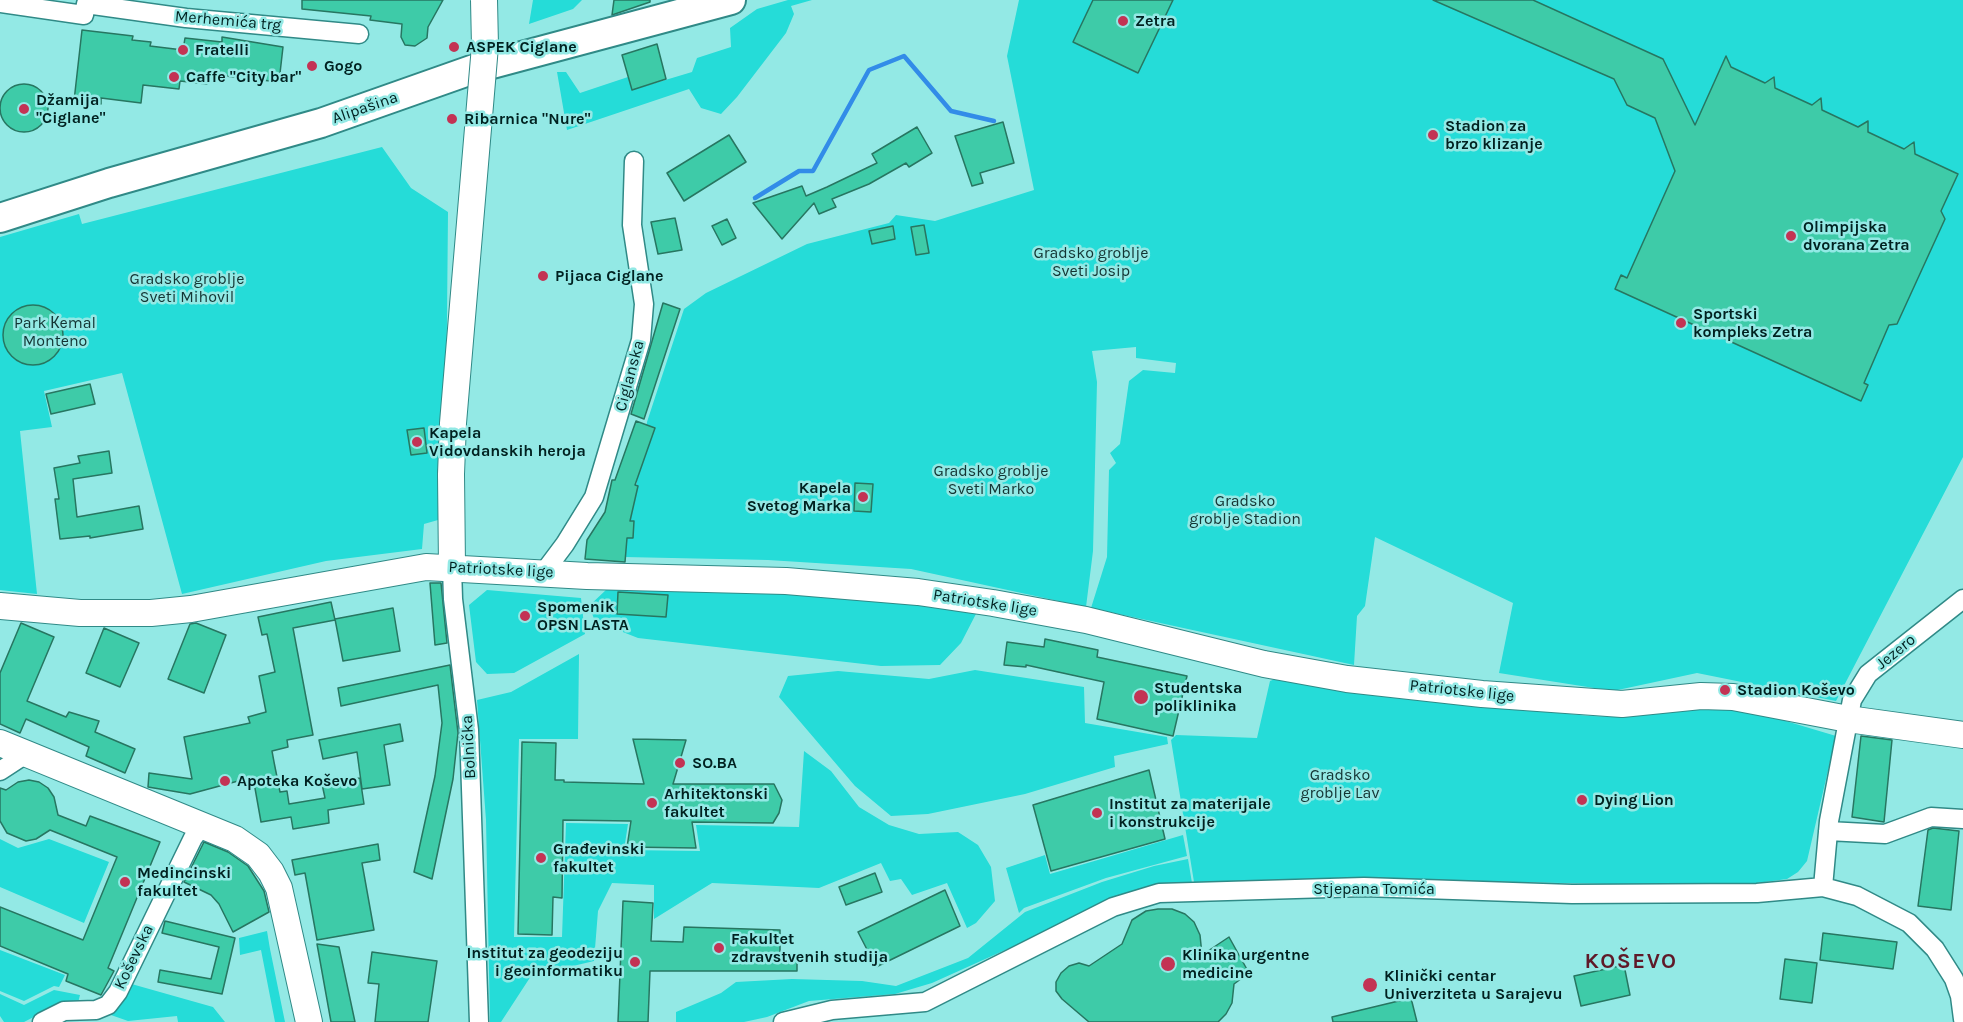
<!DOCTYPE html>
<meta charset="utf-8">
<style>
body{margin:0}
canvas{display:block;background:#93e9e5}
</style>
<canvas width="1963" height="1022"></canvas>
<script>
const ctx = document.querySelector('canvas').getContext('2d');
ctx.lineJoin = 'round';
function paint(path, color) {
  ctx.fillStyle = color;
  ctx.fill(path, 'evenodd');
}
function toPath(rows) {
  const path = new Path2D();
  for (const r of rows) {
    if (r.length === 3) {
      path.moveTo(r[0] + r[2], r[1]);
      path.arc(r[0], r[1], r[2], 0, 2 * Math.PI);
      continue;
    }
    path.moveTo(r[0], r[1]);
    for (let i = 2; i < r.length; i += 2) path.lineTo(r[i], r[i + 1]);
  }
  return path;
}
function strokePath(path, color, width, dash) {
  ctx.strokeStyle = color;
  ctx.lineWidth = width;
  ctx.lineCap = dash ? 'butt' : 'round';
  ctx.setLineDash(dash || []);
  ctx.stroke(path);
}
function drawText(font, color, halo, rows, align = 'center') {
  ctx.font = font + ' Karla,sans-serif';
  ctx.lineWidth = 5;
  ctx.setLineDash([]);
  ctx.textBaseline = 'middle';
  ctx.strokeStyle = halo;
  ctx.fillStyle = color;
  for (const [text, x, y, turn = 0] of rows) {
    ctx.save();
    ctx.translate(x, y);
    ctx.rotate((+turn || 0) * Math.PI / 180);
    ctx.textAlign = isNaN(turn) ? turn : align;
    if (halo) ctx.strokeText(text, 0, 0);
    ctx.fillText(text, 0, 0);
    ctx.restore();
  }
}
paint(toPath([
 [533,0,582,0,573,9,529,24],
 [788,0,812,0,791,6,794,14,786,33,737,97,721,114,701,108,689,89,567,130,557,72,566,72,580,93,628,77,632,90,692,72,697,58,731,47,730,28,757,9],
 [1019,0,1963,0,1963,457,1836,701,1697,673,1613,691,1499,673,1513,603,1375,537,1365,606,1357,616,1354,665,1091,608,1107,557,1109,470,1116,463,1110,453,1120,444,1129,381,1143,370,1175,373,1176,363,1136,358,1136,347,1092,351,1097,382,1093,551,1086,607,911,569,768,560,624,557,647,422,684,309,706,293,807,244,889,223,896,215,935,221,1034,190,1007,56],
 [382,147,411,188,448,212,446,423,439,476,438,520,424,524,422,549,326,561,182,594,122,373,44,391,52,427,20,431,37,594,0,590,0,237,79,214,82,224],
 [680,587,898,600,978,610,961,643,940,665,881,666,638,638,595,621,589,606,607,589],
 [487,590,581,598,585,634,514,673,487,674,476,662,469,605],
 [579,654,578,739,519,739,514,937,562,937,566,823,628,824,624,850,700,851,696,825,799,827,804,751,831,771,859,807,889,825,919,834,958,832,978,845,991,867,995,901,976,923,967,928,947,883,912,895,901,879,890,881,881,863,819,888,712,883,654,919,654,885,612,883,598,911,594,961,531,976,501,1022,490,1022,486,820,477,700,511,692],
 [975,670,1084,687,1085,723,1167,737,1168,744,1114,756,1115,767,1025,794,928,814,891,816,855,786,779,697,788,676,838,671,929,679],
 [1275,679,1409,698,1589,716,1624,717,1698,707,1729,709,1769,716,1836,736,1807,861,1798,872,1787,879,1757,883,1656,885,1378,879,1194,882,1171,740,1176,735,1257,738,1270,681],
 [1183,835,1187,856,1106,878,1024,908,1019,913,1006,868,1045,855,1050,874],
 [0,839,18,848,49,839,109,862,84,923,0,887],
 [1188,859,1192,883,1157,888,1034,937,932,983,895,994,809,1001,767,1017,744,1022,676,1022,676,1012,721,993,736,982,792,979,862,981,896,986,968,958,1025,912,1102,882,1154,866],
 [267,931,270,949,285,1022,275,1022,261,950,240,955,239,938],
 [0,950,65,975,59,987,54,986,24,1001,0,991],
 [128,983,213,1007,225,1022,178,1022,177,1016,128,1021,111,1015],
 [54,990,80,995,78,1003,57,1005,24,1022,4,1022,0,1016,0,994,24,1005]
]), '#25dcd8');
strokePath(toPath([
 [755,198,799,171,813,171,869,70,904,56,951,111,994,121]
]), '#328ce8', 4.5);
const building = toPath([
 [302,0,443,0,428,27,427,38,415,46,405,45,401,37,402,24,370,20,371,16,302,9,302,0],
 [614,0,650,0,650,2,612,15,614,0],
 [1093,0,1173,0,1138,73,1073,42,1093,0],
 [1433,0,1533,0,1663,59,1695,125,1726,56,1731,67,1765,83,1774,77,1775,88,1812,105,1821,98,1822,110,1858,127,1868,121,1868,132,1904,149,1914,142,1915,154,1958,174,1941,211,1945,219,1897,324,1889,325,1864,383,1868,385,1861,401,1615,289,1621,275,1627,278,1675,171,1655,118,1627,105,1614,79,1433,0],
 [82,30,133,36,132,40,151,42,150,46,183,50,185,38,222,42,222,37,283,47,279,82,208,74,207,84,180,81,179,89,143,85,141,103,101,98,101,104,74,101,82,30],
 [657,44,666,79,632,90,622,55,657,44],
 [24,108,24],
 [1003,122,1014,163,980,173,983,183,972,186,955,136,1003,122],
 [917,127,932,153,909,167,906,163,869,184,832,199,836,207,819,214,814,203,782,239,753,203,802,186,806,196,827,187,877,163,872,154,917,127],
 [729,135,746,162,684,201,667,173,729,135],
 [675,218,682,250,658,254,651,222,675,218],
 [727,219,736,238,722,245,712,226,727,219],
 [924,225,929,253,916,255,911,227,924,225],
 [893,226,895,239,872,244,869,231,893,226],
 [663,303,680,309,644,419,631,414,663,303],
 [33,335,30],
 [90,384,95,404,51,414,46,394,90,384],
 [636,421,655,428,635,485,638,486,630,521,634,521,633,538,627,538,625,562,585,559,587,540,605,512,612,480,615,480,636,421],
 [424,428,427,453,411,455,407,430,424,428],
 [109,451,112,473,73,479,77,517,139,506,143,529,90,538,90,536,60,539,55,499,59,499,54,468,80,463,78,456,109,451],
 [855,483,873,484,871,512,854,511,855,483],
 [430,583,441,583,447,643,435,645,430,583],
 [618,592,668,595,666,617,617,614,618,592],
 [331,602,335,620,293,628,313,735,287,740,288,747,272,751,274,762,280,792,287,791,289,804,325,798,322,784,360,778,364,804,328,810,329,823,293,829,291,817,261,822,253,777,190,794,148,787,149,773,192,779,184,737,250,723,248,717,266,712,259,676,275,672,267,634,262,635,258,617,331,602],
 [393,608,400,651,343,661,335,619,393,608],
 [21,623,54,637,27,701,66,717,69,712,99,721,95,732,135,749,125,773,86,756,89,747,26,719,20,733,0,724,0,673,21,623],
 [196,623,226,635,204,693,168,679,190,624,196,623],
 [104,628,139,643,120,687,86,673,104,628],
 [1045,639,1098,650,1097,657,1187,676,1173,736,1097,719,1104,682,1026,665,1026,667,1004,665,1007,642,1044,647,1045,639],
 [450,665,458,733,453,779,432,879,414,872,435,776,442,723,438,685,341,706,338,688,450,665],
 [400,724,403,741,384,745,390,785,362,789,357,752,323,759,319,740,400,724],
 [1861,736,1892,740,1884,822,1852,817,1861,736],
 [633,739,686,740,673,784,774,784,782,800,779,813,773,823,692,822,696,848,627,847,631,821,563,820,562,898,553,897,552,935,518,934,522,742,556,743,555,780,564,780,564,782,644,784,633,739],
 [1149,770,1165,839,1051,871,1033,805,1149,770],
 [29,780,39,782,48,788,54,797,58,815,86,826,90,816,160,842,108,968,114,971,101,995,66,981,68,974,0,946,0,907,83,940,117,857,50,830,36,839,26,841,7,833,0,821,0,788,6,790,18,782,29,780],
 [1933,828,1959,831,1951,910,1918,906,1928,830,1933,828],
 [204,842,228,852,248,866,264,891,269,912,233,932,219,904,211,895,184,882,204,842],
 [378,844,380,860,362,863,374,930,317,940,305,873,295,875,292,860,378,844],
 [875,873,882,892,846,905,839,887,875,873],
 [945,890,960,926,876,967,858,932,945,890],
 [623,901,653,903,651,941,683,942,684,927,780,930,780,954,797,954,797,971,650,971,648,1022,618,1022,623,901],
 [1158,909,1172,909,1185,914,1194,922,1200,935,1202,955,1229,937,1249,973,1234,984,1232,1003,1226,1014,1218,1022,1089,1022,1062,999,1056,991,1056,982,1061,973,1069,966,1079,963,1089,966,1122,944,1132,920,1146,911,1158,909],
 [165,921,235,938,222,994,158,982,160,970,211,979,219,947,162,933,165,921],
 [1823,933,1897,942,1893,969,1820,960,1823,933],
 [317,944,339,947,355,1022,331,1022,317,944],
 [372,952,437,961,428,1022,375,1022,379,984,368,983,372,952],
 [1785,959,1817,963,1812,1003,1780,999,1785,959],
 [1624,965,1630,995,1581,1006,1574,976,1624,965],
 [1411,998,1417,1022,1333,1022,1332,1017,1411,998]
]);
paint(building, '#3ecba8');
strokePath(building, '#277661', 1.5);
const street = toPath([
 [0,3,84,15,86,4,186,18,359,34],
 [452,567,453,599,469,730,479,1022],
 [544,572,565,544,594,497,641,340,644,304,632,225,634,161],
 [0,771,26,754],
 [1828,831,1885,834,1931,817,1963,819],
 [1823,887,1829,821,1852,700,1868,674,1963,599],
 [42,1022,64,1011,96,1010,108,1005,118,992,193,838,203,825],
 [783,1022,832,1010,925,1002,1113,907,1159,893,1364,887,1572,894,1757,893,1823,887,1857,896,1909,923,1935,949,1954,979,1960,996,1963,1019]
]);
const secondary = toPath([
 [451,474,452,567],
 [0,606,80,613,151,613,191,609,426,567,587,576,786,581,918,592,993,603,1086,620,1264,664,1347,679,1482,694,1622,704,1701,696,1733,697,1848,719,1963,735],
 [0,743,235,839,258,855,271,872,279,888,309,1022]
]);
const primary = toPath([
 [0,218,109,183,321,123,477,68,731,0]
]);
strokePath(street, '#308a87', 21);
strokePath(secondary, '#308a87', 28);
strokePath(primary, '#308a87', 32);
strokePath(street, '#fff', 18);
strokePath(secondary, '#fff', 26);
strokePath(primary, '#fff', 28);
const secondaryBridge = toPath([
 [451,474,453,423,485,46,484,0]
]);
strokePath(secondaryBridge, '#308a87', 28, []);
strokePath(secondaryBridge, '#fff', 26);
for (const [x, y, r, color] of [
 [1123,21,6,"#c33354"],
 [454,47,6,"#c33354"],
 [183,50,6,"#c33354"],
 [312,66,6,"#c33354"],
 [174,77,6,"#c33354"],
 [24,109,6,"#c33354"],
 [452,119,6,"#c33354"],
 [1433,135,6,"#c33354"],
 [1791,236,6,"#c33354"],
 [543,276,6,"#c33354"],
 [1681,323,6,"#c33354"],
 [417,442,6,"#c33354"],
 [863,497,6,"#c33354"],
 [525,616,6,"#c33354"],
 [1725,690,6,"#c33354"],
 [1141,697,8,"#c33354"],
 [680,763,6,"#c33354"],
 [225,781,6,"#c33354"],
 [1582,800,6,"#c33354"],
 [652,803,6,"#c33354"],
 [1097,813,6,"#c33354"],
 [541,858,6,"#c33354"],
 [125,882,6,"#c33354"],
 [719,948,6,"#c33354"],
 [635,962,6,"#c33354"],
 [1168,964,8,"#c33354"],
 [1370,985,8,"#c33354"]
]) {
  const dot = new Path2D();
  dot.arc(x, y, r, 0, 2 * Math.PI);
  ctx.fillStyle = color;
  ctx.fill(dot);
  strokePath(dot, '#93e9e5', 2);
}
drawText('16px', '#002120', '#93e9e5', [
 ["Merhemića trg",228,21,5],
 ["Alipašina",365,108,-19],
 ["Ciglanska",630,376,-75],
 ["Patriotske lige",501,570,3],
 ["Patriotske lige",985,603,9],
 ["Jezero",1896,652,-39],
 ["Patriotske lige",1462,691,6],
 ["Bolnička",469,747,-93],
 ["Stjepana Tomića",1374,889],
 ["Koševska",134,957,-64]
]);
drawText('bold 16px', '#002120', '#93e9e5', [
 ["Zetra",1135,21],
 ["ASPEK Ciglane",466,47],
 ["Fratelli",195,50],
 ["Gogo",324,66],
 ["Caffe \"City bar\"",186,77],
 ["Džamija",36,100],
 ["\"Ciglane\"",36,118],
 ["Ribarnica \"Nure\"",464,119],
 ["Stadion za",1445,126],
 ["brzo klizanje",1445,144],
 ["Olimpijska",1803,227],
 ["dvorana Zetra",1803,245],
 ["Pijaca Ciglane",555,276],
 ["Sportski",1693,314],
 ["kompleks Zetra",1693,332],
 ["Kapela",429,433],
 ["Vidovdanskih heroja",429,451],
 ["Kapela",851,488,"right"],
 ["Svetog Marka",851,506,"right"],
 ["Spomenik",537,607],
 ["OPSN LASTA",537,625],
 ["Studentska",1154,688],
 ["poliklinika",1154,706],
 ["Stadion Koševo",1737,690],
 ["SO.BA",692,763],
 ["Apoteka Koševo",237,781],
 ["Arhitektonski",664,794],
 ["fakultet",664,812],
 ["Dying Lion",1594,800],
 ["Institut za materijale",1109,804],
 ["i konstrukcije",1109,822],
 ["Građevinski",553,849],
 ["fakultet",553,867],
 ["Medincinski",137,873],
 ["fakultet",137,891],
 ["Fakultet",731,939],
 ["zdravstvenih studija",731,957],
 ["Institut za geodeziju",623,953,"right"],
 ["i geoinformatiku",623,971,"right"],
 ["Klinika urgentne",1182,955],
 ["medicine",1182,973],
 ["Klinički centar",1384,976],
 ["Univerziteta u Sarajevu",1384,994]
], 'left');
drawText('16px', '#133433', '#93e9e5', [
 ["Gradsko groblje",1091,253],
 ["Sveti Josip",1091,271],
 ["Gradsko groblje",187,279],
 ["Sveti Mihovil",187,297],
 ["Park Кemal",55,323],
 ["Monteno",55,341],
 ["Gradsko groblje",991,471],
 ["Sveti Marko",991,489],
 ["Gradsko",1245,501],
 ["groblje Stadion",1245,519],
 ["Gradsko",1340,775],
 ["groblje Lav",1340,793]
]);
ctx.letterSpacing = '1.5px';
drawText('bold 22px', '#5f1928', '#93e9e5', [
 ["KOŠEVO",1631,962]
]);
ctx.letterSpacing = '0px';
</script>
